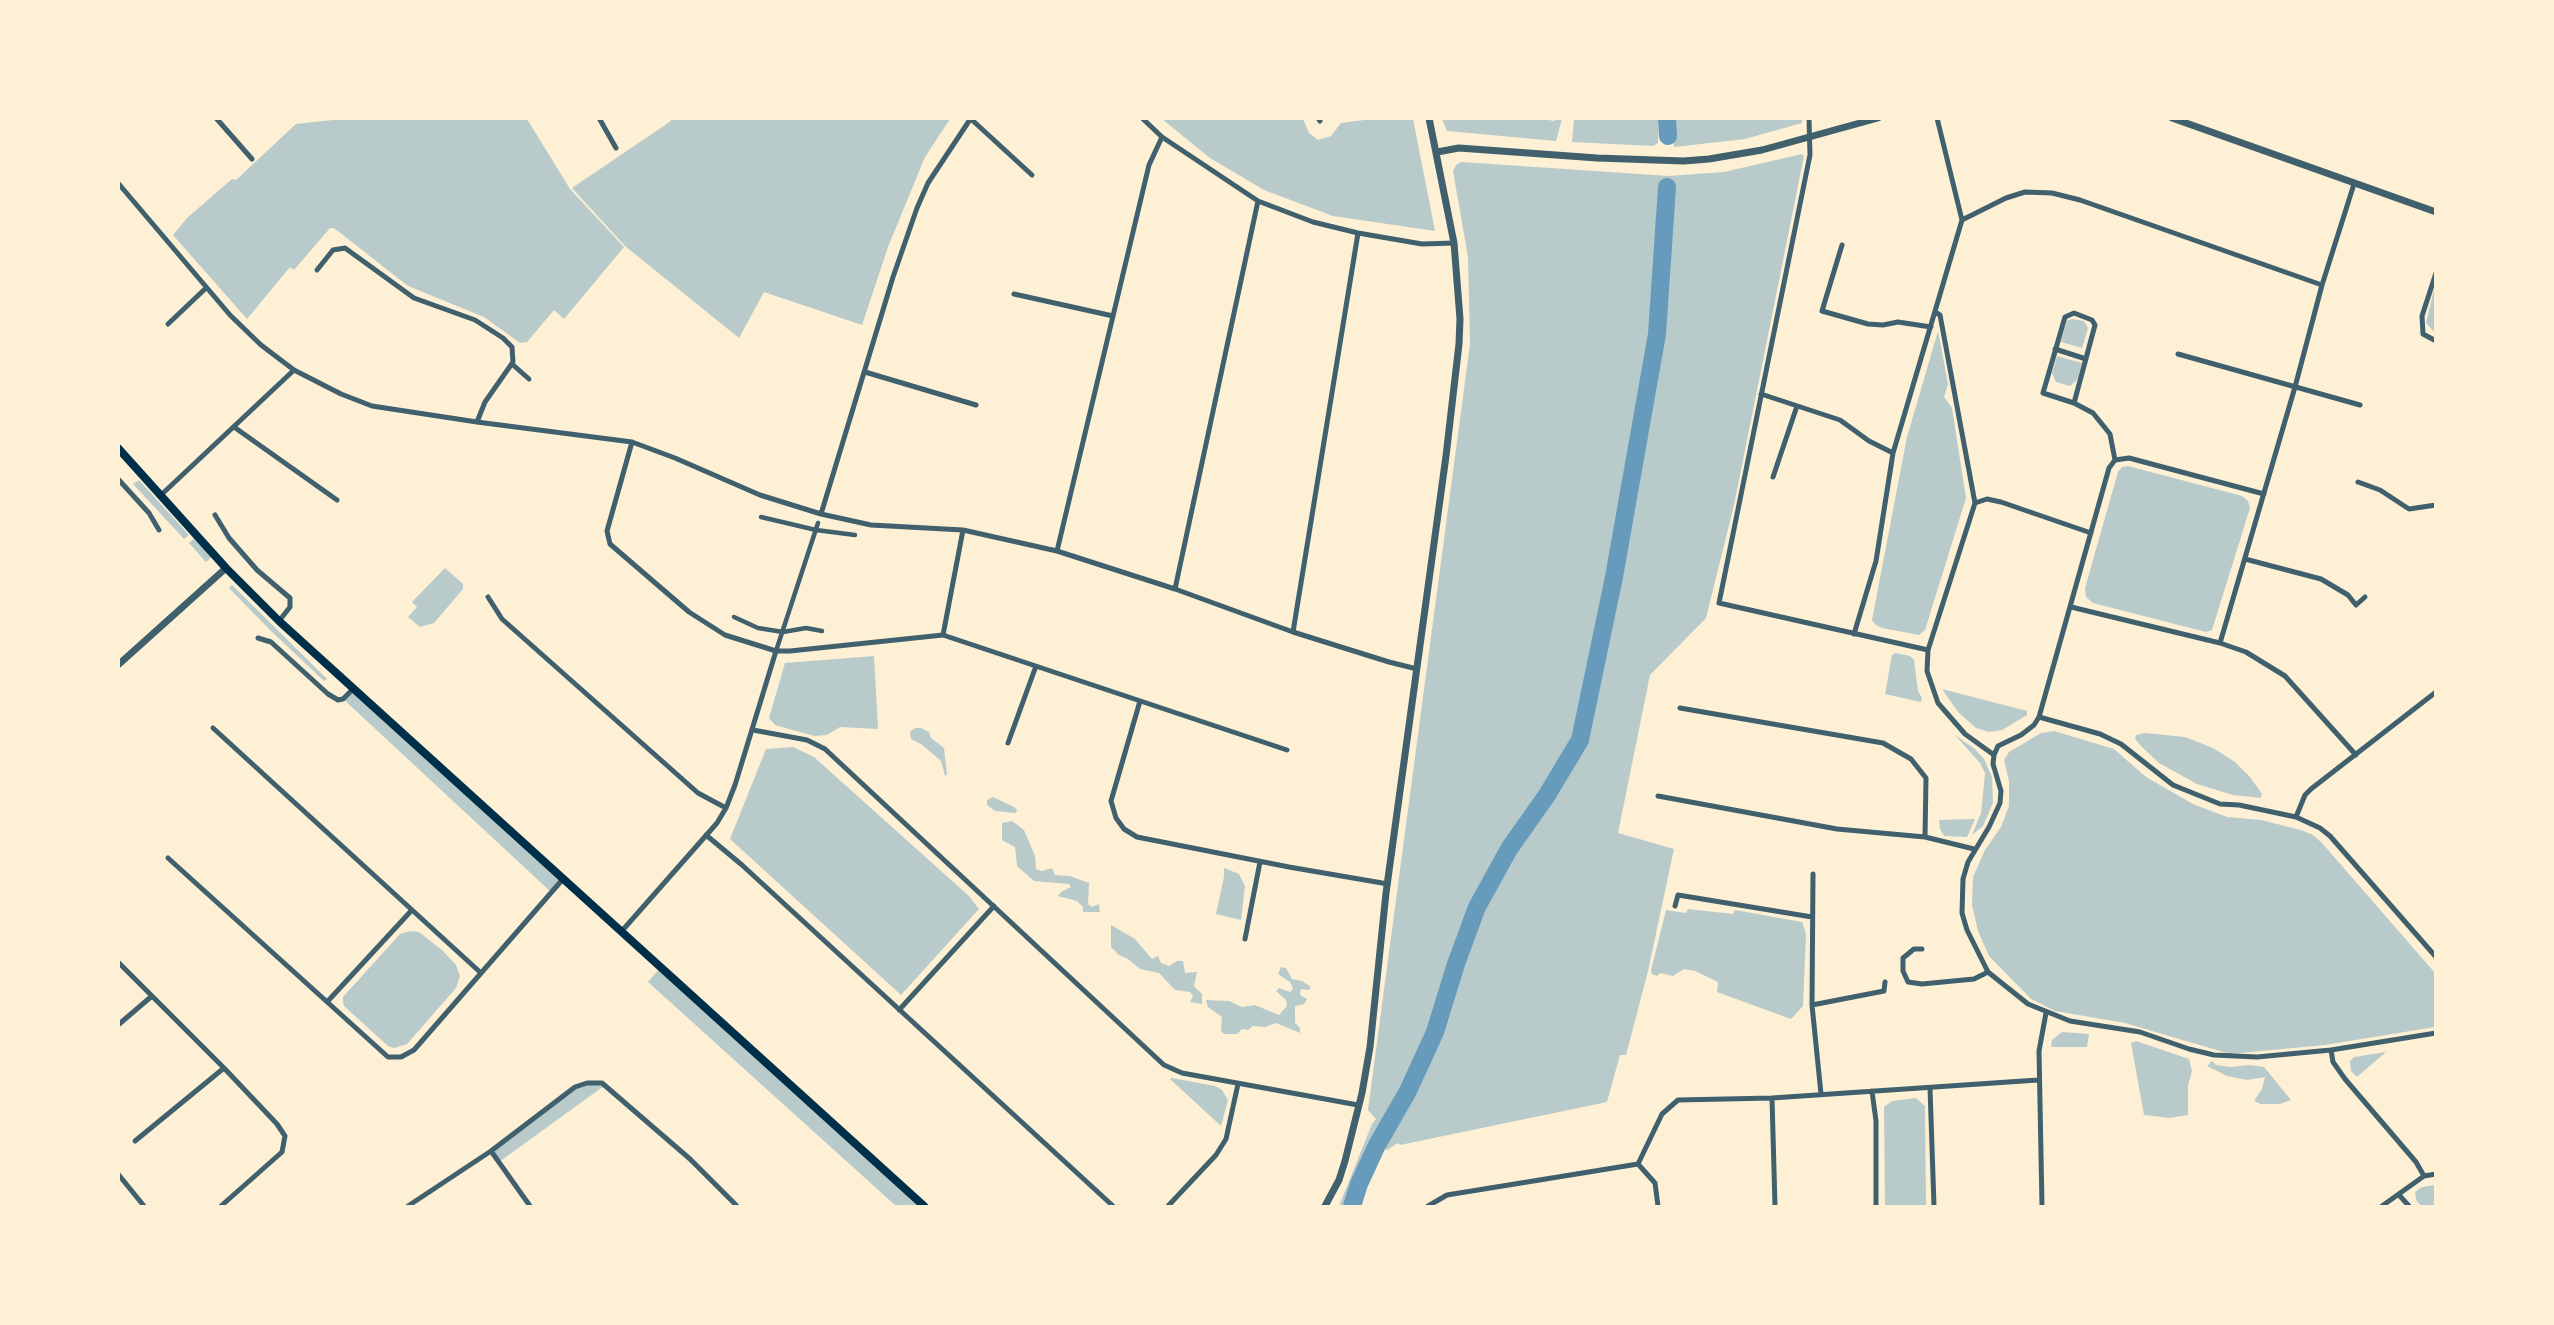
<!DOCTYPE html>
<style>
body{margin:0}
#map{position:relative;width:2554px;height:1325px;overflow:hidden;background:#fdf0d5;font-family:Inter,sans-serif}
canvas{display:block}
.frame{position:absolute;inset:0;border:120px solid #fdf0d5;pointer-events:none}
</style>
<div id="map">
<canvas width="2554" height="1325"></canvas>
<div class="frame"></div>
</div>
<script>
const ctx = document.querySelector('canvas').getContext('2d');
ctx.lineJoin = 'round';
function paint(path, color) {
  ctx.fillStyle = color;
  ctx.fill(path, 'evenodd');
}
function toPath(rows) {
  const path = new Path2D();
  for (const r of rows) {
    path.moveTo(r[0], r[1]);
    for (let i = 2; i < r.length; i += 2) path.lineTo(r[i], r[i + 1]);
  }
  return path;
}
function strokePath(path, color, width, dash) {
  ctx.strokeStyle = color;
  ctx.lineWidth = width;
  ctx.lineCap = dash ? 'butt' : 'round';
  ctx.setLineDash(dash || []);
  ctx.stroke(path);
}
paint(toPath([
 [1537,118,1554,121,1555,119,1562,119,1556,141,1447,131,1442,119],
 [342,119,527,119,570,189,624,247,564,319,554,310,527,342,520,343,484,317,408,286,334,228,330,228,294,270,290,267,247,319,173,235,187,218,232,179,236,180,296,124],
 [671,119,950,119,925,157,888,247,862,325,764,292,739,338,625,246,572,188,671,121],
 [1162,119,1303,119,1309,133,1318,140,1331,136,1341,123,1372,119,1413,119,1435,231,1333,216,1264,190,1210,158],
 [1574,119,1659,119,1658,143,1653,146,1572,142],
 [1802,119,1802,123,1745,139,1674,147,1671,119],
 [1802,154,1804,156,1734,505,1706,618,1650,675,1618,833,1674,849,1648,971,1626,1055,1620,1055,1607,1102,1400,1145,1398,1143,1387,1150,1383,1148,1357,1206,1339,1206,1372,1124,1376,1119,1368,1110,1470,344,1468,257,1453,171,1456,165,1461,162,1491,164,1669,176,1724,172],
 [2435,285,2436,333,2435,333,2426,323],
 [2072,319,2084,321,2088,328,2082,348,2061,342,2067,321],
 [1938,331,1948,384,1944,397,1952,408,1966,498,1925,630,1919,635,1882,628,1876,625,1872,620,1907,437],
 [2057,356,2082,363,2077,380,2070,386,2056,382,2052,373],
 [2128,466,2242,496,2248,501,2250,508,2212,630,2206,632,2093,603,2086,597,2085,588,2118,472,2122,467],
 [139,480,189,535,184,539,133,484],
 [197,536,214,555,206,562,189,543],
 [445,568,463,584,463,589,434,623,420,627,408,617,417,607,412,602],
 [232,585,327,679,324,681,269,629,229,588],
 [1895,653,1910,656,1914,660,1918,691,1922,698,1921,702,1885,694,1892,655],
 [874,656,878,729,840,727,827,735,814,736,775,725,769,718,785,663],
 [1942,689,2027,711,2027,715,2002,730,1989,732,1976,728,1958,712],
 [355,691,562,880,551,892,341,697],
 [915,728,921,728,929,732,931,738,944,748,947,774,945,776,941,761,921,744,911,739,910,732],
 [2054,731,2114,749,2146,777,2193,804,2227,817,2261,820,2301,830,2313,835,2322,843,2435,973,2435,1027,2325,1045,2230,1054,2125,1023,2055,1011,2031,999,1989,956,1978,931,1972,905,1973,877,1985,850,2001,827,2009,806,2009,781,2004,760,2009,752,2041,733],
 [2145,733,2185,737,2213,748,2235,762,2250,777,2262,794,2261,798,2233,795,2197,784,2159,763,2142,747,2135,739,2136,735],
 [1955,735,1975,749,1984,759,1992,777,1993,803,1983,826,1972,835,1981,813,1985,773,1980,763],
 [793,747,814,757,970,897,979,909,901,995,730,839,766,749],
 [993,797,1014,807,1017,810,1016,813,995,811,987,805,987,800],
 [1975,819,1967,837,1944,836,1940,829,1939,820],
 [1012,821,1024,830,1035,856,1036,869,1042,871,1052,868,1055,875,1070,876,1089,883,1088,904,1092,907,1099,904,1100,912,1083,912,1083,907,1077,901,1058,896,1061,892,1071,887,1069,884,1034,881,1017,866,1015,847,1002,840,1002,823],
 [1224,868,1239,874,1245,886,1241,920,1216,914,1224,877],
 [1688,909,1733,914,1735,910,1802,922,1806,934,1803,1006,1791,1019,1717,992,1718,982,1695,971,1684,969,1673,976,1660,973,1657,976,1652,974,1651,970,1666,910,1686,913],
 [1111,925,1135,939,1152,959,1158,956,1161,963,1169,966,1177,961,1183,961,1185,973,1197,972,1194,986,1202,994,1202,1004,1190,1002,1193,996,1190,992,1175,990,1159,973,1140,969,1128,959,1119,955,1111,947],
 [410,931,419,932,443,951,456,965,460,976,456,988,407,1044,394,1048,388,1046,344,1006,343,1002,343,997,400,934],
 [1281,967,1286,968,1292,979,1302,981,1311,987,1309,990,1301,989,1300,995,1307,999,1304,1004,1295,1006,1295,1023,1300,1028,1300,1033,1276,1023,1265,1027,1253,1026,1248,1030,1242,1029,1237,1034,1224,1034,1221,1031,1222,1017,1208,1007,1206,1000,1229,1001,1242,1007,1255,1005,1279,1015,1287,1006,1286,1000,1276,991,1279,988,1290,992,1293,989,1291,983,1278,974],
 [660,968,924,1206,896,1206,648,982],
 [2062,1032,2089,1034,2087,1047,2051,1047,2052,1040],
 [2136,1041,2189,1059,2192,1071,2188,1085,2188,1115,2170,1118,2144,1115,2131,1043],
 [2386,1052,2357,1077,2351,1071,2350,1061,2354,1057],
 [2212,1061,2216,1065,2231,1067,2249,1065,2264,1067,2291,1100,2280,1104,2261,1104,2254,1101,2262,1089,2265,1077,2247,1080,2227,1076,2207,1066],
 [1172,1078,1215,1086,1222,1090,1228,1100,1221,1126,1170,1079],
 [587,1083,604,1086,499,1162,491,1151,575,1088],
 [1916,1098,1925,1106,1926,1206,1885,1206,1884,1107,1892,1101],
 [2435,1185,2435,1206,2421,1206,2416,1200,2415,1192,2422,1187]
]), '#b9caca');
strokePath(toPath([
 [1667,118,1668,136],
 [1352,1206,1359,1184,1377,1145,1408,1091,1435,1032,1456,964,1477,907,1509,849,1547,795,1580,740,1614,577,1657,334,1667,187]
]), '#669bbc', 18);
strokePath(toPath([
 [761,517,816,530,855,535],
 [734,617,758,628,783,632,806,628,822,631],
 [776,651,818,523]
]), '#3f606c', 4.5);
strokePath(toPath([
 [216,118,252,159],
 [599,118,616,148],
 [1142,118,1162,137,1258,201,1313,222,1358,233,1422,244,1454,243],
 [1318,118,1320,121],
 [1809,118,1810,155,1719,603,1928,650],
 [1937,118,1962,220],
 [971,119,1032,175],
 [118,183,230,315,261,345,294,370,341,394,372,406,477,422,485,402,513,362,512,347,503,338,475,320,414,298,345,248,333,250,317,270],
 [1962,220,2006,198,2025,192,2052,193,2080,200,2322,285],
 [1842,245,1822,311,1868,324,1883,325,1898,322,1931,327],
 [2436,273,2422,316,2423,334,2436,341],
 [1014,294,1113,316],
 [1935,312,1940,315,1975,503,1928,650,1927,671,1938,703,1965,734,1994,755],
 [168,324,206,288],
 [2055,349,2086,359],
 [2178,354,2360,405],
 [512,364,529,379],
 [865,372,976,405],
 [1761,394,1840,420,1869,441,1893,453],
 [2074,403,2043,393,2065,317,2074,313,2092,320,2095,325,2074,403,2093,413,2110,434,2115,460],
 [477,422,632,442,675,458,760,495,821,514,871,525,963,530,1057,551,1175,589,1293,632,1389,662,1417,669],
 [234,427,337,500],
 [632,442,607,531,610,544,689,612,725,635,776,651,790,651,943,635,1287,750],
 [1773,477,1797,406],
 [118,479,149,513,159,530],
 [2358,482,2380,490,2409,509,2436,505],
 [2264,494,2129,458,2115,460,2109,468,2039,717,2034,725,2021,735,1998,746,1994,755,1993,764,2001,791,2000,803,1989,827,1968,862,1963,879,1962,913,1967,930,1988,972,2028,1004,2070,1021,2140,1032,2189,1049,2214,1055,2257,1057,2331,1050,2436,1033],
 [161,495,294,370],
 [1975,503,1987,499,2001,502,2091,533],
 [821,514,893,277,917,208,928,183,971,118],
 [215,515,229,538,257,570,290,598,290,607,279,621],
 [1057,551,1149,165,1162,137],
 [2245,559,2321,579,2348,595,2356,605,2365,597],
 [1175,589,1258,201],
 [488,597,502,619,698,793,726,808],
 [2071,607,2220,643,2246,652,2285,676,2356,755],
 [1293,632,1358,233],
 [1854,634,1876,561,1893,453,1962,220],
 [943,635,963,530],
 [258,638,271,642,328,694,338,700,343,699,353,689],
 [2220,643,2295,387,2322,285,2354,184],
 [1140,701,1111,801,1116,818,1124,829,1137,837,1289,867,1388,884],
 [1680,708,1883,743,1911,759,1926,778,1925,837],
 [2039,717,2100,734,2121,744,2173,785,2220,804,2239,805,2296,817,2320,828,2330,836,2436,957],
 [213,728,481,973],
 [753,730,807,740,825,749,1164,1065,1182,1073,1358,1105],
 [1008,743,1036,666],
 [1658,796,1837,829,1925,837,1974,849],
 [2296,817,2305,795,2311,789,2436,692],
 [706,835,742,865,1113,1206],
 [168,858,388,1057,401,1057,414,1050,563,879],
 [1813,874,1812,1005,1821,1094],
 [1675,906,1678,895,1812,917],
 [621,932,717,823,726,808,735,785,776,651],
 [1245,939,1260,862],
 [1922,949,1914,949,1903,958,1903,971,1908,982,1922,984,1974,979,1988,972],
 [118,962,224,1068,277,1124,285,1136,282,1152,221,1206],
 [327,1002,411,911],
 [1812,1005,1884,991,1885,982],
 [899,1010,994,906],
 [118,1025,152,996],
 [2331,1050,2333,1062,2345,1079,2416,1162,2424,1176,2436,1174],
 [1930,1088,1934,1206],
 [1872,1091,1876,1121,1876,1206],
 [1772,1098,1775,1206],
 [135,1141,224,1068],
 [491,1151,530,1206],
 [1638,1164,1662,1114,1678,1100,1772,1098,2038,1080],
 [1638,1164,1655,1183,1658,1206],
 [118,1174,144,1206],
 [2399,1195,2409,1206],
 [408,1206,491,1151,575,1087,587,1083,602,1083,690,1159,737,1206],
 [1168,1206,1216,1155,1226,1139,1238,1084],
 [1428,1206,1447,1195,1638,1164],
 [2042,1206,2039,1051,2046,1013],
 [2382,1206,2424,1176]
]), '#3f606c', 5);
strokePath(toPath([
 [2172,118,2436,212],
 [1437,152,1459,148,1597,158,1684,161,1709,159,1762,150,1878,118],
 [118,665,226,568],
 [1325,1206,1339,1180,1345,1161,1362,1093,1370,1047,1386,893,1446,456,1459,344,1460,319,1454,243,1429,118]
]), '#3f606c', 7);
strokePath(toPath([
 [118,448,226,568,279,621,924,1206]
]), '#003049', 8);
</script>
